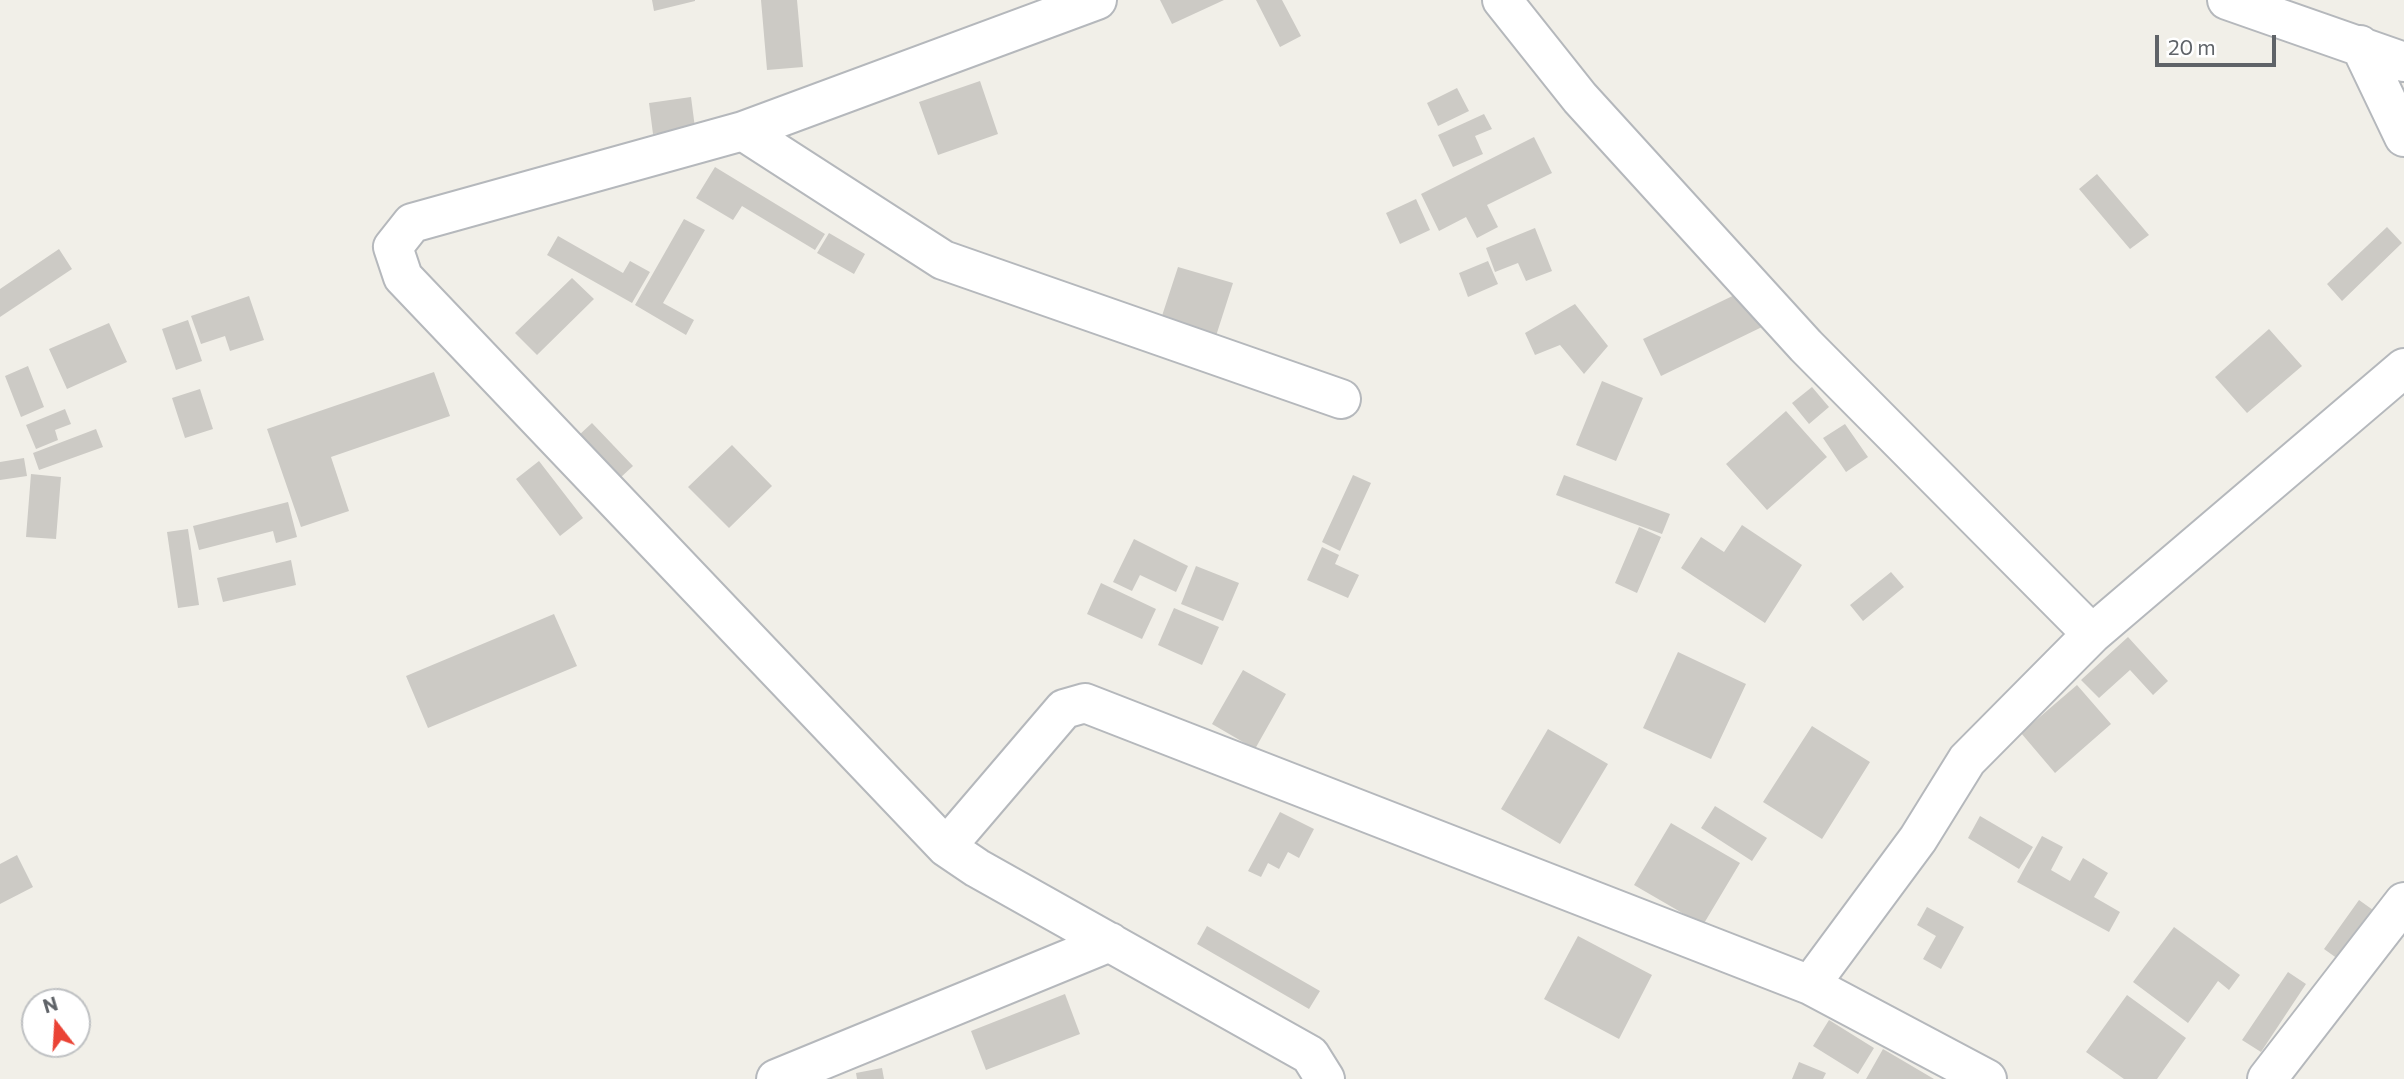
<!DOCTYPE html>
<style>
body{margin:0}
#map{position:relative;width:2404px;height:1079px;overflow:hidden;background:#f1efe8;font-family:Commissioner,sans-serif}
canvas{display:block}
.north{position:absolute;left:21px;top:988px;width:70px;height:70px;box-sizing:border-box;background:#fff;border:2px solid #bfc1c3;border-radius:50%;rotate:343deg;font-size:19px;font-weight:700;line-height:28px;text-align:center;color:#5f6368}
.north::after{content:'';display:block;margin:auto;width:24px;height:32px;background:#ea4335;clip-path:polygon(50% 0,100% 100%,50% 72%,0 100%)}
.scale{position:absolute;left:2155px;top:35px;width:121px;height:32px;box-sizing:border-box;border:4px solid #5f6368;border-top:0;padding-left:9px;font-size:21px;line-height:24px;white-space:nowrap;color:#5f6368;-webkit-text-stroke:5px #fff;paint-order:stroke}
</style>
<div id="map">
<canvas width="2404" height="1079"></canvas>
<div class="north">N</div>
<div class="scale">20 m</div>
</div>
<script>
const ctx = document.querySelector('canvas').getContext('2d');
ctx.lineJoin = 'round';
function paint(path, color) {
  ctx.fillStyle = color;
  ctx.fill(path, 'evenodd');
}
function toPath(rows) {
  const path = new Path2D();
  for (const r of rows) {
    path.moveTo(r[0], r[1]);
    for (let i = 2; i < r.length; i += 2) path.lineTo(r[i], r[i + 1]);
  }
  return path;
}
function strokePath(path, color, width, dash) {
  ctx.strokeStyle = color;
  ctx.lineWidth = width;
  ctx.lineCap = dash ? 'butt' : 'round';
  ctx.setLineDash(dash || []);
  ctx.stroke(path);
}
paint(toPath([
 [652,0,695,0,695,1,654,11],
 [761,0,797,0,803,67,767,70],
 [1160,0,1224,0,1172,24],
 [1256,0,1282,0,1301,36,1280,47],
 [980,81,998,134,938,155,919,102],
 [1457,88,1469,111,1438,126,1427,103],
 [691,97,695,128,653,134,649,103],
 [1484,114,1492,129,1475,136,1483,154,1453,167,1438,135],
 [1534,137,1552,173,1487,205,1498,227,1477,238,1466,217,1439,231,1421,194],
 [715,167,825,234,815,250,742,206,733,220,696,198],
 [2097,174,2149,235,2130,249,2079,189],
 [1416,199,1430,230,1400,244,1386,213],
 [684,219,705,230,663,303,694,320,686,335,635,305],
 [2387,227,2402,243,2342,301,2327,284],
 [1535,228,1552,271,1526,281,1518,263,1495,272,1486,248],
 [829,233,865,254,854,274,817,253],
 [558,236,623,273,630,261,650,272,632,303,547,255],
 [59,249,72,269,0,317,0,289],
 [1488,261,1498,284,1468,297,1459,273],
 [1178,267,1233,283,1215,339,1160,322],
 [572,278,594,299,537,355,515,333],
 [1745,290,1762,327,1661,376,1643,339],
 [249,296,264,340,230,351,225,336,201,344,191,316],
 [1575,304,1608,346,1584,374,1560,345,1535,355,1525,333],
 [188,320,202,361,176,370,162,329],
 [109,323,127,362,67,389,49,349],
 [2269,329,2302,366,2247,413,2215,377],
 [28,366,44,407,21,417,5,376],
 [434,372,450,416,331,457,349,511,301,527,267,429],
 [1602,381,1643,398,1616,461,1576,445],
 [1812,387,1829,407,1809,424,1792,403],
 [200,389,213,429,185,438,172,398],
 [65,409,71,424,55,430,58,440,36,449,26,425],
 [1786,411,1827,457,1767,510,1726,464],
 [592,423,633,466,620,478,578,436],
 [1845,424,1868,457,1846,472,1823,438],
 [96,429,103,447,39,470,33,453],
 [732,445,772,486,729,528,688,487],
 [24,458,27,476,0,480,0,462],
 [539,461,583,518,560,536,516,479],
 [31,474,61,477,56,539,26,537],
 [1353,475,1371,483,1340,551,1322,542],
 [1564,475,1670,514,1662,534,1556,495],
 [288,502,297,537,276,543,273,531,199,550,193,526],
 [1742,525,1802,565,1765,623,1681,568,1701,537,1724,552],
 [1639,527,1661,537,1637,593,1615,583],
 [188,529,199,605,178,608,167,532],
 [1134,539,1188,566,1176,592,1140,575,1132,591,1113,582],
 [1322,547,1339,555,1335,564,1359,575,1348,598,1307,580],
 [291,560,296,585,223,602,217,578],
 [1196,566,1239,583,1223,621,1181,604],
 [1891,572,1904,587,1863,621,1850,605],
 [1101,583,1156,609,1142,639,1087,614],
 [1174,608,1219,627,1202,665,1158,645],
 [554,614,577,666,428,728,406,676],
 [2128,637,2168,681,2153,695,2130,670,2099,698,2081,680],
 [1678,652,1746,684,1711,759,1643,728],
 [1243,670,1286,694,1255,749,1212,724],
 [2077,685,2111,724,2055,773,2021,733],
 [1812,726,1870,762,1822,839,1763,802],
 [1548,729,1608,764,1560,844,1501,809],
 [1715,806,1767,838,1752,861,1701,828],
 [1280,812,1314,829,1299,858,1288,852,1279,869,1268,863,1261,877,1248,871],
 [1980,816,2033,847,2019,869,1968,838],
 [1671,823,1740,863,1703,925,1634,885],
 [2042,836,2063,847,2051,870,2070,881,2083,858,2108,873,2094,897,2120,912,2109,932,2017,882],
 [17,855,33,887,0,904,0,864],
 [2359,900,2373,910,2338,959,2324,949],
 [1927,907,1964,927,1941,969,1923,959,1936,936,1917,925],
 [1207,926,1320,991,1309,1009,1197,944],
 [2174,927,2240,975,2229,990,2218,981,2188,1023,2133,982],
 [1578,936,1652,975,1619,1039,1544,999],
 [2288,972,2306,984,2261,1052,2242,1040],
 [1065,994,1080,1034,986,1070,971,1031],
 [2127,995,2186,1038,2157,1079,2124,1079,2086,1052],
 [1829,1020,1874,1048,1858,1074,1813,1046],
 [1883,1049,1934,1079,1866,1079],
 [1799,1062,1826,1073,1823,1079,1792,1079],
 [882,1068,884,1079,857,1079,856,1073]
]), '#cccac5');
const street = toPath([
 [1097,0,743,131,412,223,393,247,403,277,946,847,977,868,1310,1055,1325,1079],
 [1502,0,1580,98,1806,346,2092,634],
 [2227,0,2404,62],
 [2360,45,2404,137],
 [743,131,943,260,1341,399],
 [946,847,1064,709,1085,703,1810,985,1987,1079],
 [1810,985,1918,839,1967,760,2092,634,2404,368],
 [776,1079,1110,942],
 [2267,1079,2404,902]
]);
strokePath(street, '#b5b8bc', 42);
strokePath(street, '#fff', 38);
</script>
